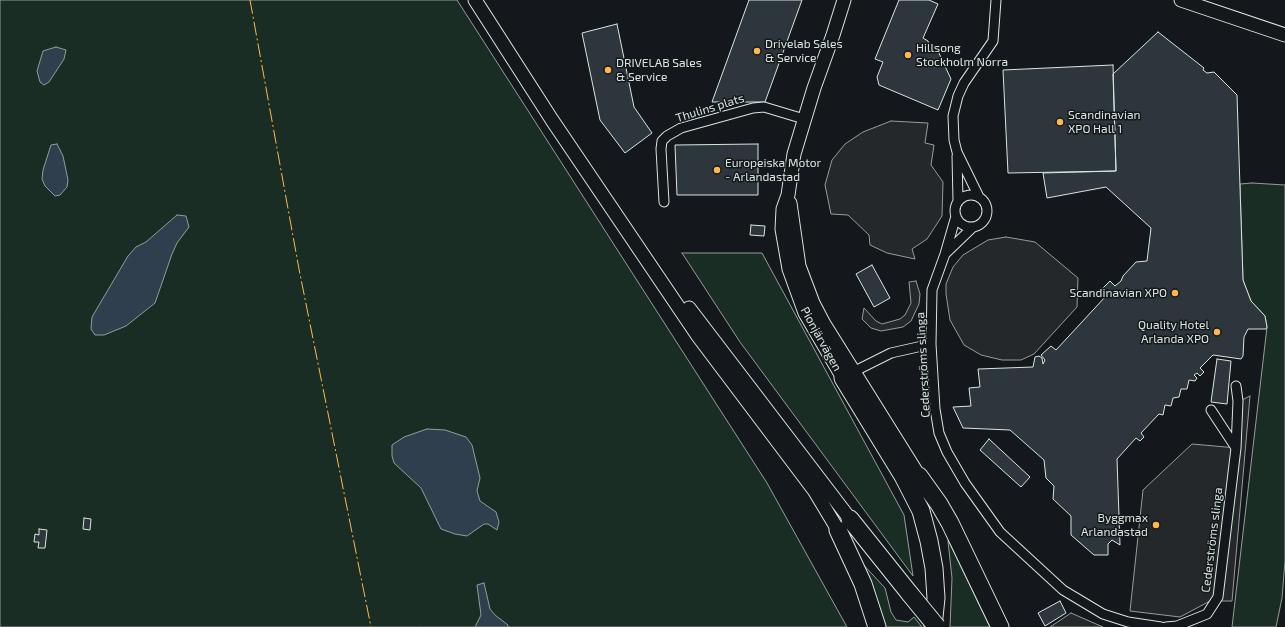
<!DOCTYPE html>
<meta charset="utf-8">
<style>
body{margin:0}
canvas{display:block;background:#14181c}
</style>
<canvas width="1285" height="627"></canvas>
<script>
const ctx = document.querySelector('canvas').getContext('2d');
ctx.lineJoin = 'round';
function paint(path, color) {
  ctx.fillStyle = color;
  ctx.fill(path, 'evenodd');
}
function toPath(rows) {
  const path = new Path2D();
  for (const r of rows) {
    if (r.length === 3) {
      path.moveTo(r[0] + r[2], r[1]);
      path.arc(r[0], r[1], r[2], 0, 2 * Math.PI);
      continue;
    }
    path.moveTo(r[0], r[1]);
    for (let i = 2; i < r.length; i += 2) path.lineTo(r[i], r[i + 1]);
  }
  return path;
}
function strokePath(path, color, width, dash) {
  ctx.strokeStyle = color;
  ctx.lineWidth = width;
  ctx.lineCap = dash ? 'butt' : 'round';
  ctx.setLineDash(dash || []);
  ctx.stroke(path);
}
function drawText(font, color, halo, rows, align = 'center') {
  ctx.font = font + ' "Exo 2",sans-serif';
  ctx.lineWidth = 3;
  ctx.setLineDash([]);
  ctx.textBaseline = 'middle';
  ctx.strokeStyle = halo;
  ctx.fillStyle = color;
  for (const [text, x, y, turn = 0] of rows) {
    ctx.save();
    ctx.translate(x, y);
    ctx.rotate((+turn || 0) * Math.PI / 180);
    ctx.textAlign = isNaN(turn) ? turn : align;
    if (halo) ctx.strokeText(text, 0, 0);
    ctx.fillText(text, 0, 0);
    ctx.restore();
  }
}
const green = toPath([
 [0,0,457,0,767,483,847,627,0,627,0,0],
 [1252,183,1285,185,1285,561,1282,598,1276,627,1232,627,1267,327,1265,316,1251,301,1243,280,1240,184,1252,183],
 [682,253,762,253,904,515,913,576,740,342,682,253],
 [948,541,949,542,990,627,950,627,952,578,948,541],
 [860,561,885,588,891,612,896,620,908,622,914,617,922,627,883,627,860,561]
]);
paint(green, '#1a2d24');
strokePath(green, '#939e99', 1);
const parking = toPath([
 [891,121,928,123,925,143,934,145,931,165,943,182,942,216,927,239,912,249,915,259,887,253,870,245,869,235,848,215,831,214,825,185,832,160,845,144,863,132,891,121],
 [1006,237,1035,242,1078,278,1077,307,1034,354,1021,360,1002,360,981,355,964,345,950,320,946,294,946,284,953,267,963,255,988,240,1006,237],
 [916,281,920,294,919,304,911,321,903,327,881,331,871,328,862,319,864,308,876,321,882,324,900,319,905,315,911,303,909,282,916,281],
 [1250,396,1232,601,1210,601,1180,617,1130,611,1143,490,1192,444,1237,448,1242,400,1250,396],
 [1071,613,1103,627,1050,627,1071,613]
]);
paint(parking, '#24282b');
strokePath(parking, '#939e99', 1);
const water = toPath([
 [56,47,66,50,64,59,49,82,44,85,40,82,37,71,43,51,56,47],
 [57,144,63,156,68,180,67,187,60,195,55,196,45,186,42,179,43,170,51,145,57,144],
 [177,215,186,216,189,227,177,243,172,254,155,303,126,326,104,335,95,335,91,329,92,317,128,256,136,247,146,242,177,215],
 [427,429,445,430,466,437,472,445,480,478,477,491,480,501,496,512,499,522,497,530,488,524,484,524,467,536,455,534,441,529,421,488,394,463,392,456,392,445,404,437,427,429],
 [484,583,490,609,495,615,508,625,508,627,475,627,481,615,477,585,484,583]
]);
paint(water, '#2f3f4d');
strokePath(water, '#939e99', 1);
const building = toPath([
 [749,0,802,0,765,102,712,102,749,0],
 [899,0,929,0,938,4,923,38,928,41,930,48,938,51,951,79,938,110,879,85,877,77,883,62,875,59,899,0],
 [617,24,634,107,652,133,625,153,600,120,582,33,617,24],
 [1158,32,1204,68,1203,70,1207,73,1214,72,1237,95,1243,280,1251,301,1265,316,1267,327,1266,329,1248,329,1244,337,1243,356,1241,359,1213,355,1200,368,1204,372,1200,376,1197,373,1194,375,1197,378,1195,381,1189,380,1187,389,1181,389,1179,397,1173,398,1171,406,1165,405,1163,415,1159,414,1141,433,1144,437,1140,441,1136,438,1117,459,1120,545,1112,540,1108,544,1108,555,1094,555,1071,535,1071,516,1053,499,1054,486,1046,478,1044,460,1010,430,963,428,953,407,971,406,969,388,980,387,978,369,1033,367,1035,357,1039,356,1042,358,1043,364,1045,360,1041,355,1051,346,1056,350,1106,296,1100,291,1110,281,1115,286,1121,281,1123,276,1136,262,1147,261,1151,228,1106,187,1047,198,1043,173,1116,171,1113,74,1158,32],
 [1113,65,1116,171,1008,173,1003,70,1113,65],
 [758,144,758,195,677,195,675,145,758,144],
 [751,225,765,226,764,236,750,235,751,225],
 [872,265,890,298,874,307,856,274,872,265],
 [1217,359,1231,361,1227,404,1211,402,1217,359],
 [989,439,1030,477,1021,487,980,450,989,439],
 [84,518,91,519,90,530,83,529,84,518],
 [39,529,47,530,45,548,38,548,39,542,34,542,35,534,39,535,39,529],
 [1060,601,1066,613,1045,626,1038,613,1060,601]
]);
paint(building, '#2c363c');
strokePath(building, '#d8e6dc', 1);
const street = toPath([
 [957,156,958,201],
 [971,211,16],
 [979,197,957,152,954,140,953,116,958,96,964,83,993,41,996,0],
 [664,202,661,149,662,141,667,136,681,128,753,108,764,107,804,119],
 [956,216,945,254,932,290,931,344,935,409,939,433,947,452,965,483,1000,532,1063,590,1103,614,1128,622,1161,627],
 [946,253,973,227],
 [849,374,891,353,931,344],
 [1211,410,1236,448],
 [1166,627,1177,626,1207,614,1218,597,1236,448,1238,401,1236,386]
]);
const secondary = toPath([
 [475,0,552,120,698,336,814,490,838,530],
 [1181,0,1285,35],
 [790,203,799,266,813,303,824,324,919,476],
 [689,308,850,519],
 [843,378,805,313,789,269,782,229,783,209,788,195,794,154,814,88,833,35,844,0]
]);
const highway = toPath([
 [843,378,903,476,921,511,929,541,934,568,936,598,933,627],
 [919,476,939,504,950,523,1000,627],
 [850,519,910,594],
 [838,530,863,584,877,627]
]);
strokePath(street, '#d8e6dc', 11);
strokePath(secondary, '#d8e6dc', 15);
strokePath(highway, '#d8e6dc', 19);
strokePath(street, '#14181c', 9);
strokePath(secondary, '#14181c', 13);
strokePath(highway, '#14181c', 17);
const highwayBridge = toPath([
 [910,594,937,627]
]);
strokePath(highwayBridge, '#d8e6dc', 19, []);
strokePath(highwayBridge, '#14181c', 17);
strokePath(toPath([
 [250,0,299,269,371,627]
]), '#ffb74d', 1, [14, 3, 2, 3]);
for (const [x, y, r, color] of [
 [757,51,4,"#ffb74d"],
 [908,55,4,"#ffb74d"],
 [608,70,4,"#ffb74d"],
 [1060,122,4,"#ffb74d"],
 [717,170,4,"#ffb74d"],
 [1175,293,4,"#ffb74d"],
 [1217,332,4,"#ffb74d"],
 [1156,525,4,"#ffb74d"]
]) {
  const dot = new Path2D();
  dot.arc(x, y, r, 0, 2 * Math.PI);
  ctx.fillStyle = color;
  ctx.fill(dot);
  strokePath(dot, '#14181c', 1.5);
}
drawText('12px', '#d8e6dc', '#14181c', [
 ["Drivelab Sales",765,44],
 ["& Service",765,58],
 ["Hillsong",916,48],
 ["Stockholm Norra",916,62],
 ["DRIVELAB Sales",616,63],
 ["& Service",616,77],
 ["Scandinavian",1068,115],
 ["XPO Hall 1",1068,129],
 ["Europeiska Motor",725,163],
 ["- Arlandastad",725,177],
 ["Scandinavian XPO",1167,293,"right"],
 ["Quality Hotel",1209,325,"right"],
 ["Arlanda XPO",1209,339,"right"],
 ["Byggmax",1148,518,"right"],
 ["Arlandastad",1148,532,"right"]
], 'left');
drawText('12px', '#d8e6dc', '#14181c', [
 ["Thulins plats",710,108,-17],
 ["Pionjärvägen",821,339,61],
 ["Cederströms slinga",923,365,-93],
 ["Cederströms slinga",1212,540,-83]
]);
</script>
